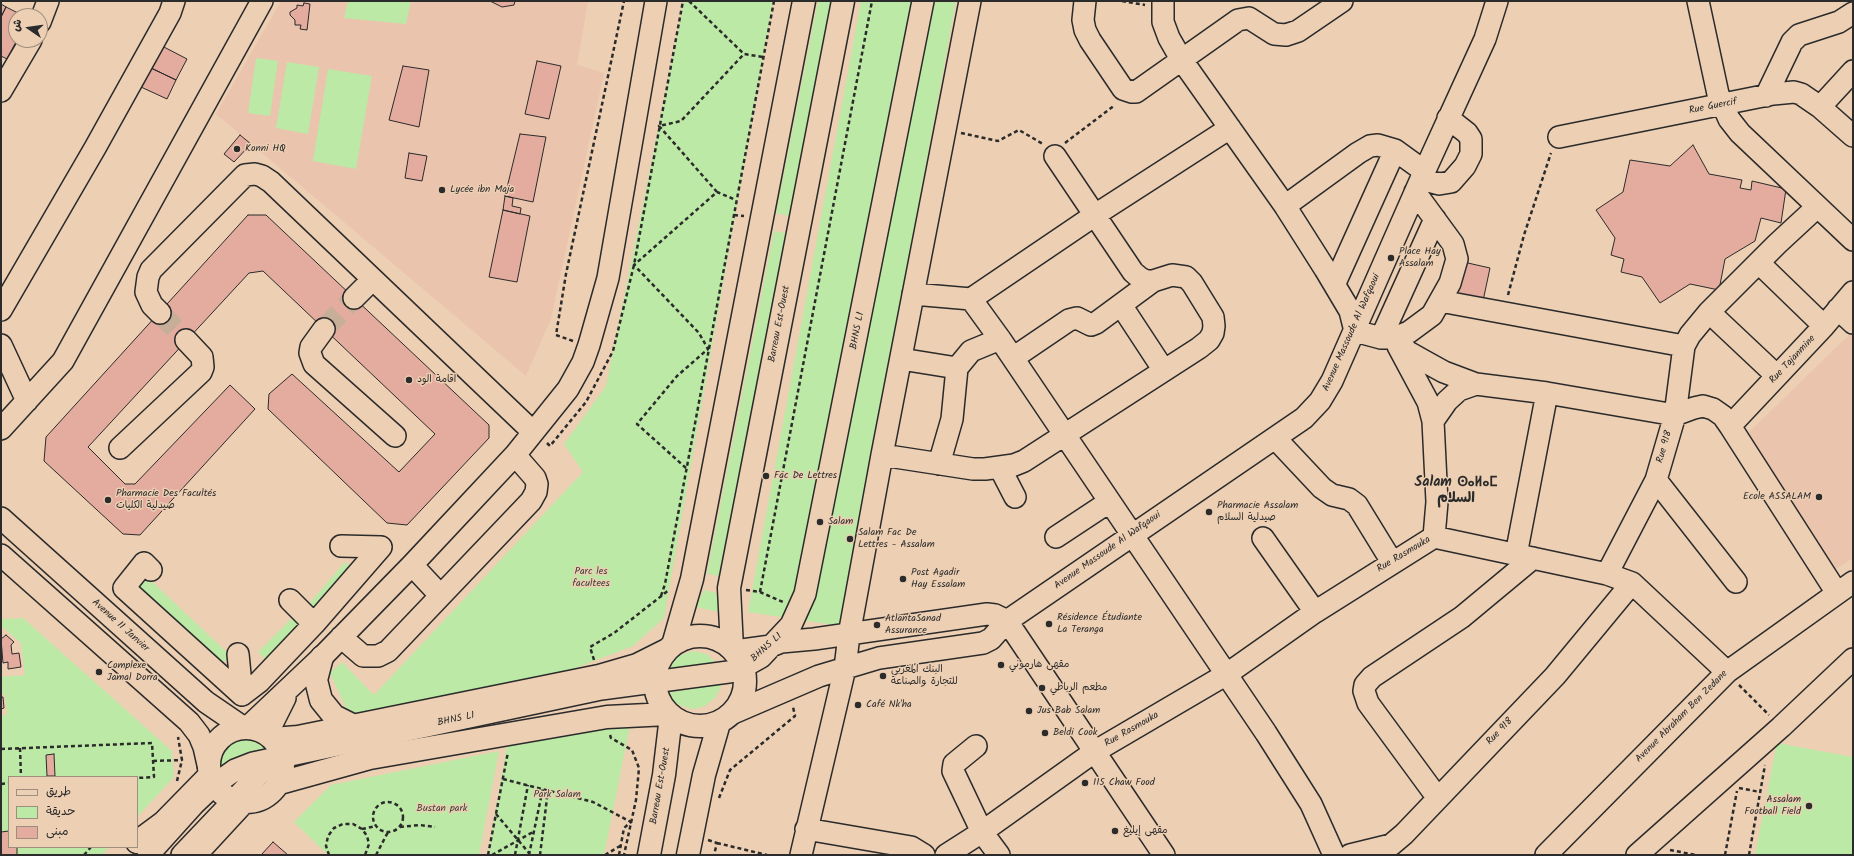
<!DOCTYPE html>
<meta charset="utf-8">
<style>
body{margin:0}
#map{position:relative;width:1854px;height:856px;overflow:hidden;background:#edcfb3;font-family:Kalam,"Playpen Sans Arabic",sans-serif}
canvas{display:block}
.frame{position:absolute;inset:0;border:2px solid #2b2b2b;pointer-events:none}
.legend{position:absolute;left:8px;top:776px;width:130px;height:72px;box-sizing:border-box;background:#edcfb3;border:1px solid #9f8d7d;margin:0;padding:5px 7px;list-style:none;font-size:12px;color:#2b2b2b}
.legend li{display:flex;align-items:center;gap:8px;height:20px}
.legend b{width:20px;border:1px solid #9f8d7d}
.north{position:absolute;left:8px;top:8px;width:40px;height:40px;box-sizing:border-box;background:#edcfb3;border:1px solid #9f8d7d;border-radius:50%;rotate:283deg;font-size:11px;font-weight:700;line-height:16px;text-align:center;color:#2b2b2b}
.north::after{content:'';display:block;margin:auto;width:14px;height:18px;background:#2b2b2b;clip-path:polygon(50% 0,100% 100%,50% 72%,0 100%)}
</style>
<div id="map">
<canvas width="1854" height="856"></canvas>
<div class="frame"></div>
<ul class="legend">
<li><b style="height:5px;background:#edcfb3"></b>طريق</li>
<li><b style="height:11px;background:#bde9a6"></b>حديقة</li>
<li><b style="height:11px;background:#e4ab9f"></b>مبنى</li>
</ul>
<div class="north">ش</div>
</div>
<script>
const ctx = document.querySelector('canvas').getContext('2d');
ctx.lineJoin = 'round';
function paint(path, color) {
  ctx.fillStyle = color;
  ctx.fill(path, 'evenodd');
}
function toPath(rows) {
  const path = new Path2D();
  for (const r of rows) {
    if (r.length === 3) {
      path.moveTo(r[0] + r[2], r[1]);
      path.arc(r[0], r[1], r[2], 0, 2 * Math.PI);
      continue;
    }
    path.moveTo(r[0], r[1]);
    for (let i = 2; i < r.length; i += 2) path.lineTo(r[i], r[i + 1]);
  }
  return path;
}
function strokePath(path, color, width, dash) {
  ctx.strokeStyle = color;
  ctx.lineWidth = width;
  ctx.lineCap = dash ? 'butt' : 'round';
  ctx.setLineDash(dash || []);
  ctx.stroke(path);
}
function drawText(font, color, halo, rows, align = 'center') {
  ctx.font = font + ' Kalam,"Playpen Sans Arabic","Noto Sans Tifinagh",sans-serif';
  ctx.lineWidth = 3;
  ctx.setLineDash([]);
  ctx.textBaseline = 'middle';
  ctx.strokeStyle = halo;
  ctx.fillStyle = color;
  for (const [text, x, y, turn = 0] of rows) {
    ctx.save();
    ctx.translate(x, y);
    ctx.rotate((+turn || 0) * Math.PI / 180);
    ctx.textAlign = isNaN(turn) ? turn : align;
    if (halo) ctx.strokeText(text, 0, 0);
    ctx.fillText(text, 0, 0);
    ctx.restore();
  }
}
paint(toPath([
 [281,1,588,1,577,65,604,73,551,319,526,376,216,114],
 [1850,334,1853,337,1853,558,1834,570,1744,437]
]), '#eac4ad');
paint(toPath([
 [348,1,411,1,406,24,344,18],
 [684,1,773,1,664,618,633,646,529,686,378,713,355,713,346,708,330,673,342,662,374,695,583,472,564,444,606,386],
 [818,1,831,1,789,216,776,213],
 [861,1,956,1,841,626,748,612],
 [256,58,278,61,270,116,248,113],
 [287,62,319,67,308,134,276,128],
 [328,69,372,76,356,169,313,161],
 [774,231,786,233,719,576,707,574],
 [345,562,352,568,314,612,307,606],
 [147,577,231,656,220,666,137,587],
 [704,590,716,593,719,612,696,607],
 [295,615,303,623,266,660,258,652],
 [23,618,172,751,174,777,137,817,137,777,9,777,9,847,109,847,102,855,1,855,1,716,7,715,5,694,1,694,1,677,25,675,21,643,1,626,1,622,3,619],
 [693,651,707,654,718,665,666,676,668,668,678,656],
 [722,684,716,697,705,706,698,708,691,709,677,704,667,693],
 [631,721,604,855,488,855,507,745],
 [240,737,257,739,270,749,219,776,218,759,221,751,233,740],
 [1777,743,1853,757,1853,855,1755,855],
 [499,751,479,855,328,855,294,822,331,785]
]), '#bde9a6');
const building = toPath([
 [490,1,515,1,514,5,502,7,490,1],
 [304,3,310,4,307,30,300,29,301,25,295,25,295,20,290,15,290,12,297,8,297,5,303,6,304,3],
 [1,4,6,7,1,17,1,4],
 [6,7,24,16,16,16,17,40,7,59,1,56,1,17,6,7],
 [162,46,187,59,176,80,151,68,162,46],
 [537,61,561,66,549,119,525,114,537,61],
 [403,66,429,70,419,127,389,120,403,66],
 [151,68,176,80,167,99,141,87,151,68],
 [520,134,546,137,533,202,505,196,520,134],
 [240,135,251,144,234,162,224,154,240,135],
 [1693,145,1709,174,1742,180,1740,188,1751,190,1752,181,1786,189,1781,223,1761,218,1755,241,1725,259,1719,290,1690,284,1660,303,1642,277,1621,272,1624,259,1611,255,1615,238,1596,210,1623,192,1630,160,1670,166,1693,145],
 [409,153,427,156,422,181,405,178,409,153],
 [505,196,513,198,512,206,521,208,520,214,503,210,505,196],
 [503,210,530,216,517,282,489,277,503,210],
 [248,215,266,215,489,425,489,438,407,525,387,523,268,409,269,394,292,374,399,472,435,434,263,271,249,273,88,447,125,484,135,484,230,385,255,409,140,535,123,534,44,461,46,437,248,215],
 [1459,261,1490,268,1483,301,1452,294,1459,261],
 [6,635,14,642,11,645,12,654,19,653,21,667,8,669,8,662,3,663,1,639,6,635],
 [1,697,3,697,4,708,1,709,1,697],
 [54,754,55,776,47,776,46,755,54,754],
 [9,831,9,847,17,847,17,855,1,855,1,832,9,831],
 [273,842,288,855,261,855,273,842]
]);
paint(building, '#e4ab9f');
strokePath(building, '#2b2b2b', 1);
strokePath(toPath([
 [160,313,186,340],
 [324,329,354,298]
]), '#c6ae98', 21, [21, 10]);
const minor = toPath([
 [1085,1,1083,20,1085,30,1090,40,1123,89,1132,92,1136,92,1238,20,1249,18,1274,34,1286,35,1298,31,1342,1],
 [1163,1,1163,22,1169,38,1181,59,1285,206,1325,269,1350,311,1355,331,1381,338,1394,338,1409,332,1432,315,1450,283,1457,259,1453,244,1415,192],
 [1698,1,1718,94,1729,119,1740,133,1853,240],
 [40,22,48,1],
 [1,91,31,40],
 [1766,96,1792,42,1799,35,1839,22,1853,13],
 [1820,107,1853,71],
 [1559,137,1773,94,1794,92,1801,94,1820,107,1853,136],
 [1421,179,1439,184,1451,182,1465,166,1471,154,1471,139,1467,133,1448,118],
 [1285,206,1358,153,1370,146,1378,145,1395,150,1424,171],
 [1759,263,1824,326],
 [1335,283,1395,150],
 [913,294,971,299,1095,215,1230,128],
 [354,298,372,280],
 [971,299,1000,339,1266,733,1311,804,1334,855],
 [1440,301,1684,346],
 [1121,305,1163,369],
 [1838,309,1853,323],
 [1,310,95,148,170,13,174,1],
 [1709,312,1777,376],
 [160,313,152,305,146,292,148,277,151,270,245,175,255,174,262,176,271,182,532,431],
 [324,329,311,347,310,353,314,364,395,436],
 [1381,338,1435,219],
 [1394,338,1408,352,1424,361,1444,372,1476,384,1547,393,1675,415,1694,408,1703,406,1713,409,1723,416,1730,426,1837,593],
 [1,345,27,401],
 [1398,346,1428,402,1433,421],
 [1013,358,1069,320,1077,318,1091,325,1096,323,1153,281],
 [901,359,957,368],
 [1730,426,1824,326,1853,292],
 [1,429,63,361,262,1],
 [1275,438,1322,488,1332,495,1349,499,1357,505,1392,562],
 [120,448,201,372,203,367,202,357,186,340],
 [882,455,973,469,985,469,1014,465,1024,461,1199,348,1209,340,1213,333,1214,326,1213,317,1192,283,1186,277,1172,275,1153,281,1146,281,1140,278,1133,272,1055,156],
 [939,464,952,419,957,368,971,351,1000,339],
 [1000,468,1015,497],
 [1656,480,1736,582],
 [1,518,206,702,244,728],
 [1056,537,1109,502],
 [1434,537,1437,502,1433,421,1447,401,1459,390,1476,384],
 [1263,538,1315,612],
 [341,546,381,547],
 [1,555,189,722,199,735,204,747,209,769],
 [1516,555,1547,393],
 [412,565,440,595],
 [151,570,144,563,124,588,242,695],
 [1607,574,1656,480,1675,415,1684,346,1690,335,1709,312,1777,244,1817,207],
 [290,600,314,624],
 [341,637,363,656,378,656,388,651,531,501,536,492,537,484,535,478,515,455],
 [735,651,771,646,781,642,814,639,987,614,995,615,1007,621,1164,855],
 [238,654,242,695],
 [242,695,259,682,314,624,381,547],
 [733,713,819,676,879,658,983,643,991,639,1007,621,1304,418,1320,401,1332,381,1421,179,1485,39,1497,1],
 [247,728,322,657,412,565,515,455,568,389,583,362,589,345,608,278,656,1],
 [267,734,285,698],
 [976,746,954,764,953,771,982,832,999,855],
 [1437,797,1368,703,1364,691,1365,685,1372,677,1462,617,1533,558],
 [806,829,911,847,924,855],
 [148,855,194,804,214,785,235,770,253,763,601,689,736,671,761,657,791,625,805,594,923,1],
 [182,855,261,772,271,767,280,765],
 [801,855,845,668,849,635,882,455,970,1],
 [946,855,982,832,1094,752,1227,674,1315,612,1434,537,1607,574,1632,583,1727,672],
 [1350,855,1391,845,1404,834,1555,676,1632,583],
 [1546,855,1727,672,1853,582],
 [1637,855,1781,727,1853,659]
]);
const major = toPath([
 [700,681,45],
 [673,645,692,579,804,1],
 [732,648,729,588,843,1],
 [322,657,316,680,321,700,334,716,354,726],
 [246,765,37],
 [273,739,298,737,599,676,637,665,667,650],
 [280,783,370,758,607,717,668,714],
 [137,842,164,822,210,775],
 [195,855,243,803],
 [649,855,664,775,671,716],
 [688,855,704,775,719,723]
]);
strokePath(minor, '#2b2b2b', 24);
strokePath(major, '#2b2b2b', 25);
strokePath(toPath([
 [689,1,744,54],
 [1122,1,1145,5],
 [961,133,998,141,1019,130,1043,144],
 [1065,143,1115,105],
 [717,192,659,126,681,121,744,54,763,57],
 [734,215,744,216],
 [1508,295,1524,235,1551,153],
 [573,341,556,335,566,274,624,1],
 [547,443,550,446,586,402,613,351,634,265,683,1],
 [686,468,637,424,677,376,708,349,699,333,634,265,717,192,736,200],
 [746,590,760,592,783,602],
 [760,592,872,1],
 [661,596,665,584,774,1],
 [594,660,590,647,614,633,669,590],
 [1739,685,1769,715],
 [610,735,611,738,632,750,639,768,636,800,624,855],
 [20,748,21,777],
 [1,749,152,743,154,777,137,778],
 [153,761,182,760],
 [503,779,593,802,631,822],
 [177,781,182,760,178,737],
 [1,784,9,783],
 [1739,788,1760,792],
 [719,798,730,770,795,716,793,707],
 [388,817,15],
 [496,814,529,853],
 [400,827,420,825,435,827],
 [362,829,376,826],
 [708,840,717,843,714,855],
 [717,843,767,855],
 [1670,850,1696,855],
 [84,855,91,847],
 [329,855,326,846,328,836,334,828,343,824,353,824,362,829,367,836,369,844,365,855],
 [376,855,388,832],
 [488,855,508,752],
 [492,855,533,832],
 [515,855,528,785],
 [529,855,543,788],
 [540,855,548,790],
 [605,855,620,846],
 [619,855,624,828,631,822],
 [1725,855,1737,791],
 [1749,855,1765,765]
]), '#2b2b2b', 2.5, [4, 3]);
strokePath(minor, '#edcfb3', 21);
strokePath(major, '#edcfb3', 22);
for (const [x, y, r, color] of [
 [237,149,4,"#2b2b2b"],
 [442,190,4,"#2b2b2b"],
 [1391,258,4,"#2b2b2b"],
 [409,380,4,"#2b2b2b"],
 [766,476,4,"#2b2b2b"],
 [1819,497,4,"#2b2b2b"],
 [108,500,4,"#2b2b2b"],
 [1209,512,4,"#2b2b2b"],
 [820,522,4,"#2b2b2b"],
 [850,539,4,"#2b2b2b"],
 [903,579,4,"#2b2b2b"],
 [1049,624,4,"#2b2b2b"],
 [877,625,4,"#2b2b2b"],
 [1001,665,4,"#2b2b2b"],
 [99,672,4,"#2b2b2b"],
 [883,676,4,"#2b2b2b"],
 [1042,688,4,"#2b2b2b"],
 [858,705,4,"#2b2b2b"],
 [1029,711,4,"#2b2b2b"],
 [1045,733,4,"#2b2b2b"],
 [1085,783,4,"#2b2b2b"],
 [1809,806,4,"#2b2b2b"],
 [1115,831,4,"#2b2b2b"]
]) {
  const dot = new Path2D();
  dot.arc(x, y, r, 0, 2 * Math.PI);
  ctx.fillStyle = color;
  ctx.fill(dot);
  strokePath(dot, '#edcfb3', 1.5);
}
drawText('10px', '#2b2b2b', '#edcfb3', [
 ["Rue Guercif",1713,107,-11],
 ["Barreau Est-Ouest",780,324,-79],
 ["BHNS L1",858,331,-79],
 ["Avenue Massoude Al Wafqaoui",1352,333,-66],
 ["Rue Tajanmine",1793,360,-47],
 ["Rue 918",1665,447,-74],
 ["Avenue Massoude Al Wafqaoui",1108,551,-35],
 ["Rue Rasmouka",1404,555,-31],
 ["Avenue 11 Janvier",120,626,42],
 ["BHNS L1",767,648,-42],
 ["Avenue Abraham Ben Zedane",1682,717,-45],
 ["BHNS L1",456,720,-12],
 ["Rue Rasmouka",1132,730,-30],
 ["Rue 918",1500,732,-46],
 ["Barreau Est-Ouest",661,786,-80]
]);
drawText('10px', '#2b2b2b', '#edcfb3', [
 ["Konni HQ",245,149],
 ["Lycée ibn Maja",450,190],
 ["Place Hay",1399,252],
 ["Assalam",1399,264],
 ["اقامة الود",417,380],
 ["Fac De Lettres",774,476],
 ["Pharmacie Des Facultés",116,494],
 ["صيدلية الكليات",116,506],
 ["Ecole ASSALAM",1811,497,"right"],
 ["Pharmacie Assalam",1217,506],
 ["صيدلية السلام",1217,518],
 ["Salam",828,522],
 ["Salam Fac De",858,533],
 ["Lettres - Assalam",858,545],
 ["Post Agadir",911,573],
 ["Hay Essalam",911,585],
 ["Résidence Étudiante",1057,618],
 ["La Teranga",1057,630],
 ["AtlantaSanad",885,619],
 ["Assurance",885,631],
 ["مقهى هارموني",1009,665],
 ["Complexe",107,666],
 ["Jamal Dorra",107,678],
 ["البنك المغربي",891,670],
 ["للتجارة والصناعة",891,682],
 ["مطعم الرباطي",1050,688],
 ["Café Nk'ha",866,705],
 ["Jus Bab Salam",1037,711],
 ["Beldi Cook",1053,733],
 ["115 Chaw Food",1093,783],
 ["Assalam",1801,800,"right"],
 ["Football Field",1801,812,"right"],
 ["مقهى إيليغ",1123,831]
], 'left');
drawText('10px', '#3a3e37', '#edcfb3', [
 ["Parc les",591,572],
 ["facultees",591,584],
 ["Park Salam",557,795],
 ["Bustan park",442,809]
]);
drawText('bold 14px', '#2b2b2b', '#edcfb3', [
 ["Salam ⵙⴰⵍⴰⵎ",1456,484],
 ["السلام",1456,500]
]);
</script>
